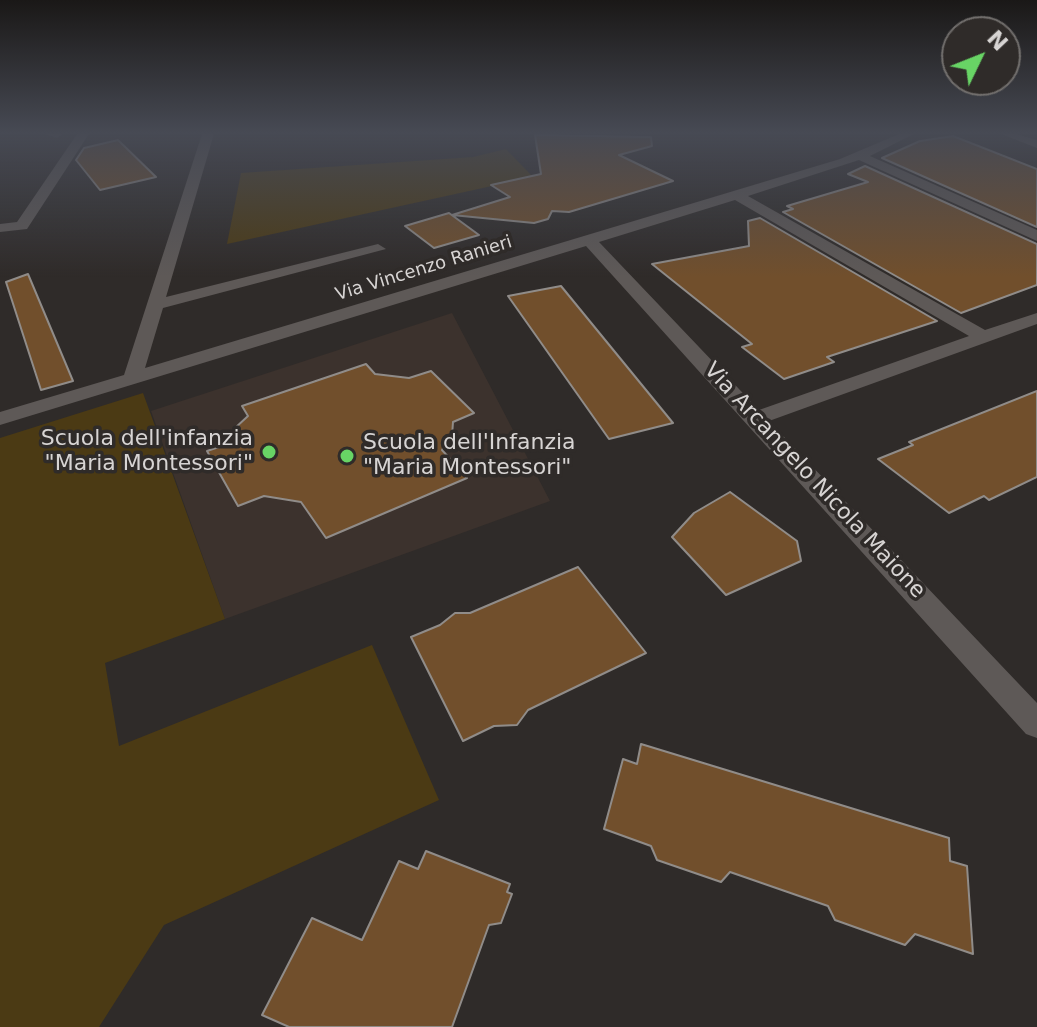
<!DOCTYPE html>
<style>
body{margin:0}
#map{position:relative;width:1037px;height:1027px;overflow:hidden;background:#2f2b29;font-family:"DejaVu Sans",sans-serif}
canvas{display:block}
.north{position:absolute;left:941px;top:16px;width:80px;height:80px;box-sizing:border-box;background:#2f2b29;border:2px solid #726f6d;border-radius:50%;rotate:47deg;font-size:22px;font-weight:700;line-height:32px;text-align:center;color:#d7d4d3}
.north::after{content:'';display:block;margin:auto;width:28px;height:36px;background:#68d465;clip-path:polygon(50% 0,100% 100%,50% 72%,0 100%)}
</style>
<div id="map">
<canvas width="1037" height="1027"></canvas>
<div class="north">N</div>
</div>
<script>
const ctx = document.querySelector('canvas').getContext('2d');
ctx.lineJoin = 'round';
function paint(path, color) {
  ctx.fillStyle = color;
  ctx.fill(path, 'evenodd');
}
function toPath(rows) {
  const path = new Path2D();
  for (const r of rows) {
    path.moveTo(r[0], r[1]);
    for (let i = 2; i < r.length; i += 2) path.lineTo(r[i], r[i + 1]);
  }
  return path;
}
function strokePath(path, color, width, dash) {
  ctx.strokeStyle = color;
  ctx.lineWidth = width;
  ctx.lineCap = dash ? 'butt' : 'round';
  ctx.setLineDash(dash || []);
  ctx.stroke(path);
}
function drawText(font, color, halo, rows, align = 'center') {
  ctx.font = font + ' "DejaVu Sans",sans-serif';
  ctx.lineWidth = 7;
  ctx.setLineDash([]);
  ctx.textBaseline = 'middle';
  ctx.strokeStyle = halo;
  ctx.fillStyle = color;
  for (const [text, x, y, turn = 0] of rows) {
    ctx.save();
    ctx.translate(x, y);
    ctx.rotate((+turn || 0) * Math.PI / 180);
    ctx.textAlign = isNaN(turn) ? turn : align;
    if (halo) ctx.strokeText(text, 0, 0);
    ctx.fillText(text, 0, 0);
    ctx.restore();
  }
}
paint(toPath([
 [452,313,550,501,225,619,151,411]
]), '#3c322d');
paint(toPath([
 [506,149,533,177,227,244,241,173,473,157],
 [143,393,225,619,105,663,119,746,372,645,439,800,164,925,99,1027,0,1027,0,438]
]), '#4b3a14');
const building = toPath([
 [535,135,651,137,652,146,619,155,673,181,569,212,552,211,548,219,534,223,452,215,510,197,491,185,541,174,535,135],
 [953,136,1037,169,1037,227,882,158,920,141,953,136],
 [118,140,156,177,100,190,76,160,84,148,118,140],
 [865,166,1037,244,1037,285,961,313,783,212,793,209,787,206,868,182,848,174,865,166],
 [449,213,479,235,434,248,405,226,449,213],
 [760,218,937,321,827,357,834,362,784,379,742,347,752,344,652,264,749,246,748,221,760,218],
 [28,274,73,381,41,390,6,282,28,274],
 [561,286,673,423,609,439,508,296,561,286],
 [366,364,375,374,409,378,431,371,474,413,453,422,452,436,442,450,467,478,326,538,301,502,264,496,238,506,207,451,228,444,234,429,248,416,242,406,366,364],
 [1037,391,1037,477,989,500,984,496,949,513,878,459,913,445,909,442,1037,391],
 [730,492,797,541,801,561,726,595,672,537,694,513,730,492],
 [578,567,646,653,528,710,517,725,494,726,463,741,411,637,440,625,455,613,470,613,578,567],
 [641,744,949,838,950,861,967,866,973,954,915,934,905,945,835,920,828,906,730,872,721,882,657,860,651,846,604,829,623,759,637,764,641,744],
 [426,851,510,884,507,892,512,894,501,923,489,925,452,1027,289,1027,262,1015,312,918,362,940,399,861,418,869,426,851]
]);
paint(building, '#714f2c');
strokePath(building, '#908c89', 2);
paint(toPath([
 [44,134,63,134,57,138,44,134],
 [77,134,89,134,27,229,0,232,0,224,17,222,77,134],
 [202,134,214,134,166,297,378,244,386,249,163,308,145,368,840,159,899,134,914,134,870,156,1037,230,1037,241,859,160,748,196,985,330,1037,313,1037,324,769,421,1037,703,1037,738,1026,734,586,246,0,425,0,412,124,375,202,134],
 [735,200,969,336,759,410,599,242,735,200],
 [1001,134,1017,134,1037,140,1037,148,1001,134]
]), '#5e5957');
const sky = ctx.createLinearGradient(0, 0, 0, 277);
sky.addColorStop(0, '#1a1817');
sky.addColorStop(0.48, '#474a54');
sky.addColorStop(1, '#474a5400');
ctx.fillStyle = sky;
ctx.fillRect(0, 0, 1037, 277);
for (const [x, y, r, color] of [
 [269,452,8,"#68d465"],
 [347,456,8,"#68d465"]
]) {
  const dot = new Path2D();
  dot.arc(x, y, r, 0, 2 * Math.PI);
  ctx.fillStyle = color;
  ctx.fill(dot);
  strokePath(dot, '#2f2b29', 3);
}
drawText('18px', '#d7d4d3', '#2f2b29', [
 ["Via Vincenzo Ranieri",424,269,-17]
]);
drawText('22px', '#d7d4d3', '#2f2b29', [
 ["Scuola dell'infanzia",253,439],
 ["\"Maria Montessori\"",253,464],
 ["Scuola dell'Infanzia",363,443,"left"],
 ["\"Maria Montessori\"",363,468,"left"]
], 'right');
drawText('22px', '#d7d4d3', '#2f2b29', [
 ["Via Arcangelo Nicola Maione",814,481,47]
]);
</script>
